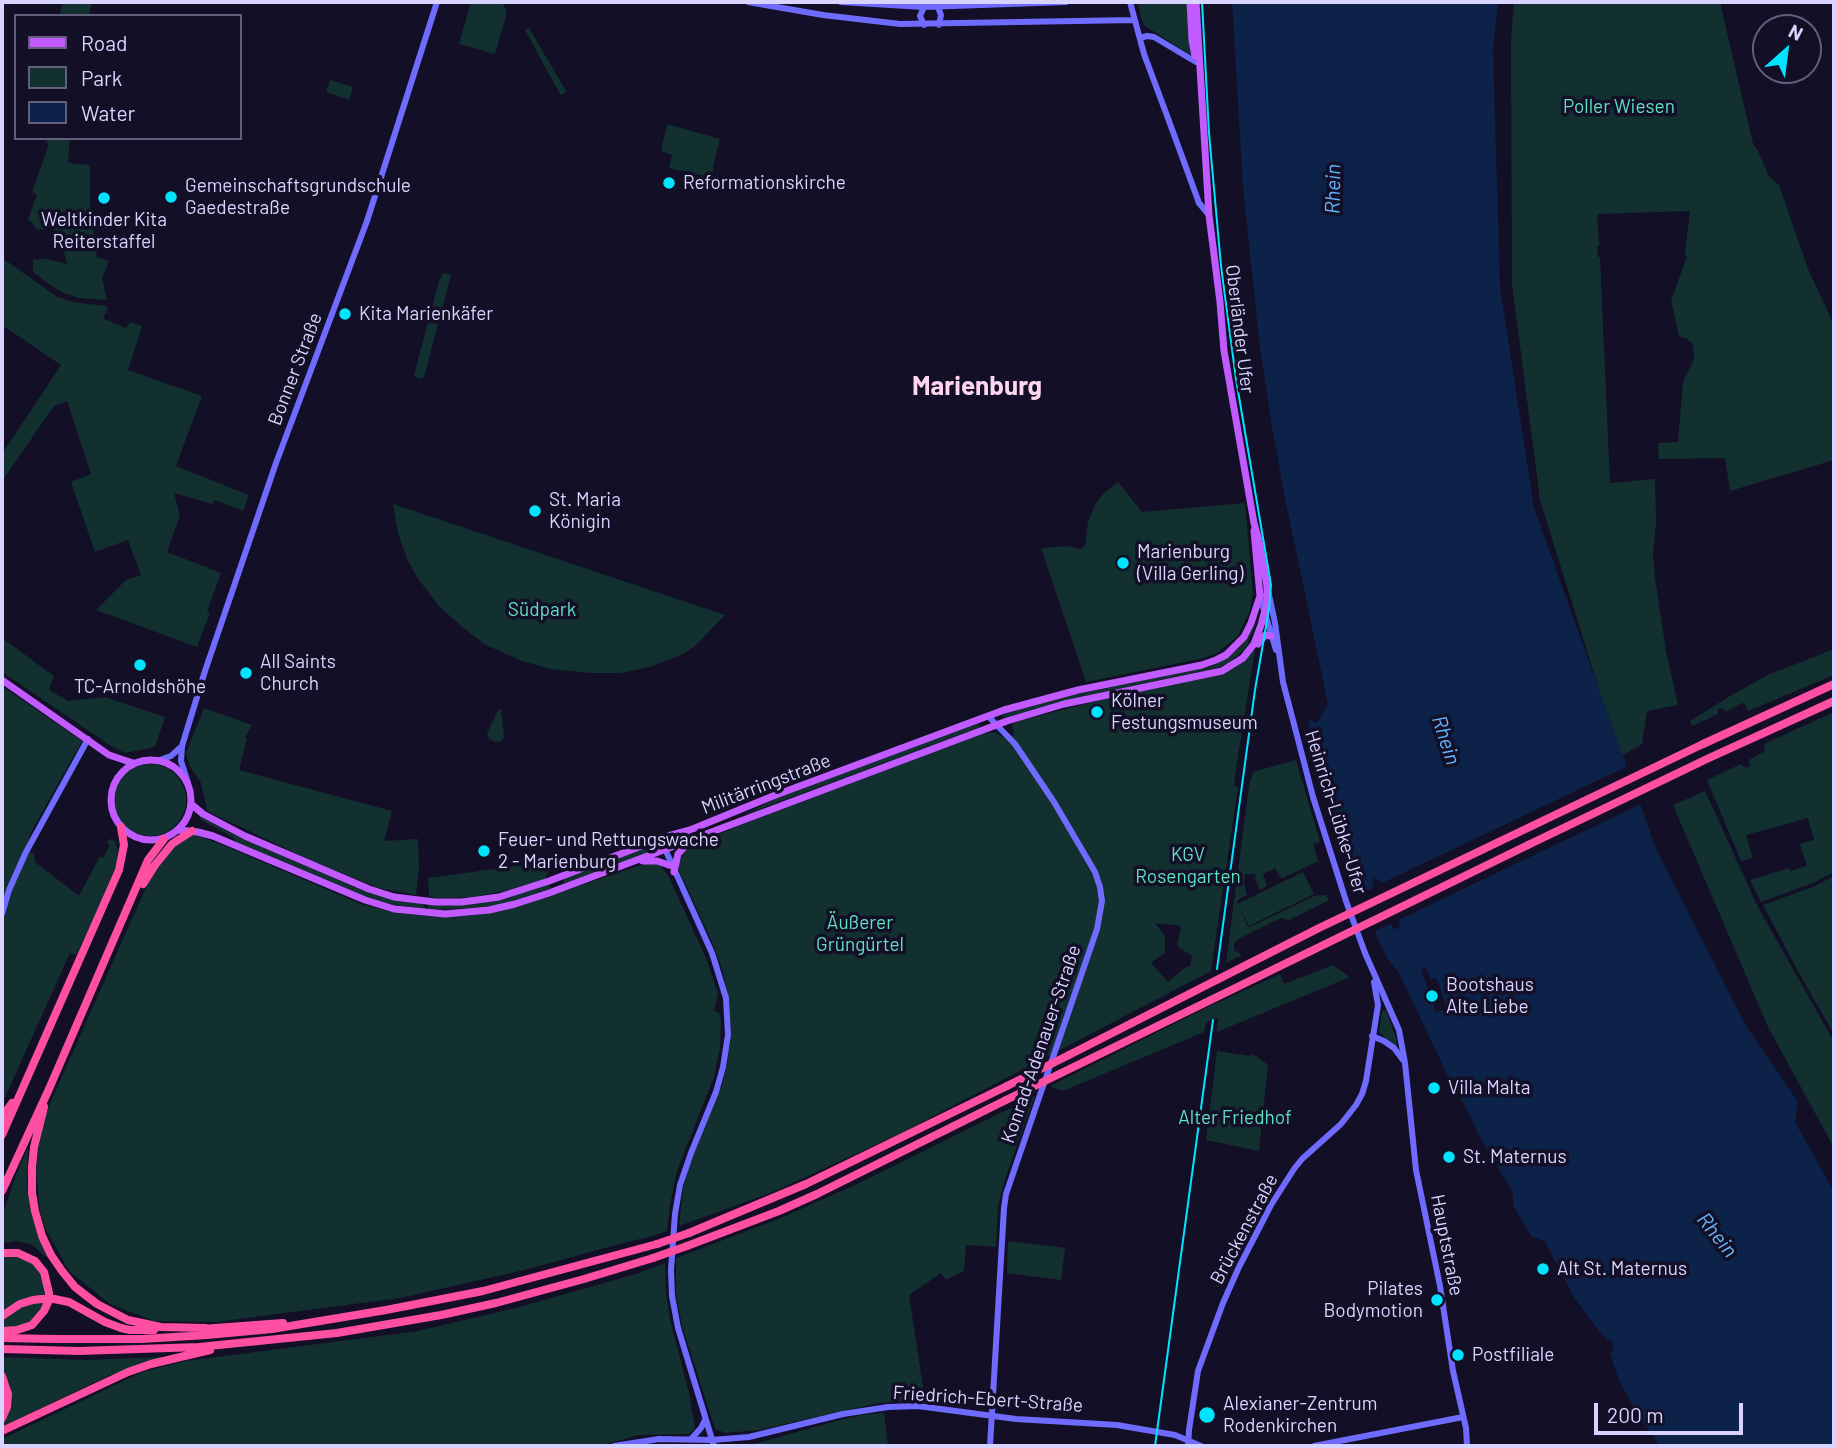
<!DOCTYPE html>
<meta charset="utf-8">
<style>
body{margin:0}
#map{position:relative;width:1836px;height:1448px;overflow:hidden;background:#130f26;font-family:Barlow,sans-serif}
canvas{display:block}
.frame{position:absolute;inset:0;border:4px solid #d9d4ff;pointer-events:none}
.legend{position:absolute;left:14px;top:14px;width:228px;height:126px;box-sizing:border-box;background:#130f26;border:2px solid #625e7d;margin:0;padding:9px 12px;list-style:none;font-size:21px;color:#d9d4ff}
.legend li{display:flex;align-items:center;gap:14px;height:35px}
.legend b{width:35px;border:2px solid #625e7d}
.north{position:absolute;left:1752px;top:14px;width:70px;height:70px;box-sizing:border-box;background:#130f26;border:2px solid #625e7d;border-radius:50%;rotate:28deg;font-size:19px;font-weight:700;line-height:28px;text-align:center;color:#d9d4ff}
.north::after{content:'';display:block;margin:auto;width:24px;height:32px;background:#00e5ff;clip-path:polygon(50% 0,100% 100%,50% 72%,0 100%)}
.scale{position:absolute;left:1594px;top:1403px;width:149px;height:32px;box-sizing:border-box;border:4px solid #d9d4ff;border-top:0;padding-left:9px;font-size:21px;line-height:24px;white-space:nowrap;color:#d9d4ff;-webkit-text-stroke:5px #130f26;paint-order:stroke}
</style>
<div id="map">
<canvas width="1836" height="1448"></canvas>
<div class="frame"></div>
<ul class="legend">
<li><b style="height:9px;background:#c25bff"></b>Road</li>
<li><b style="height:19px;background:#12302f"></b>Park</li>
<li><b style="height:19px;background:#0c2248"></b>Water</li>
</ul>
<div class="north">N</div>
<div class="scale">200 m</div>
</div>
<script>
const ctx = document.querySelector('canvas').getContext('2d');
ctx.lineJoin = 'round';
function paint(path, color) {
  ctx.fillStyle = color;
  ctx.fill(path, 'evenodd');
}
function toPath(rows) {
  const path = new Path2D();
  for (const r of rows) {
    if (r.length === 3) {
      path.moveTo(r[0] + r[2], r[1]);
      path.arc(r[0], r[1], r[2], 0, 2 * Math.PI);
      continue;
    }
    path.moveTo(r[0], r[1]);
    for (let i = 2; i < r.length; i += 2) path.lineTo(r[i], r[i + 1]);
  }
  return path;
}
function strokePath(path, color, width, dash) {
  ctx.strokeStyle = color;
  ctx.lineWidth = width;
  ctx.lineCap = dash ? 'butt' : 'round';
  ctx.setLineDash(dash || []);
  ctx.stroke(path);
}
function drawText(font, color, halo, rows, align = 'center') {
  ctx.font = font + ' Barlow,sans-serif';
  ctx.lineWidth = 7;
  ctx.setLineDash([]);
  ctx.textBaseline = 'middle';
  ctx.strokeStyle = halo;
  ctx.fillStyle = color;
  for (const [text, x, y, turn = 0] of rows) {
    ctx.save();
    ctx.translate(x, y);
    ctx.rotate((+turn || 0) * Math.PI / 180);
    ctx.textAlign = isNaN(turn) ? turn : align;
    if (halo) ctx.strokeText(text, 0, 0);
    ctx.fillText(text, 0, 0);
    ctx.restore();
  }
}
paint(toPath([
 [62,2,92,2,89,16,60,16],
 [471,2,502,2,506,9,506,16,495,54,459,44],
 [1138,2,1187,2,1191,55,1145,26,1141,18],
 [1514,2,1720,2,1753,144,1758,151,1769,176,1779,185,1808,269,1834,325,1834,451,1833,452,1834,460,1730,491,1725,458,1659,459,1658,443,1678,442,1683,382,1694,359,1693,344,1687,339,1679,336,1671,300,1687,257,1685,253,1690,211,1597,214,1599,246,1597,246,1598,257,1600,257,1610,483,1655,479,1656,523,1653,553,1655,578,1666,651,1678,705,1647,711,1642,744,1620,757,1540,500,1512,284,1511,41],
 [529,28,566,91,564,94,560,94,525,30],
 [330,80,353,87,349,100,326,92],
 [667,124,720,139,713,166,714,178,669,168,672,155,661,151],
 [47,138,70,138,68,163,90,165,90,210,97,257,109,261,102,278,107,300,79,298,66,294,55,288,33,272,33,259,40,260,41,258,67,264,63,248,53,229,49,225,44,230,36,229,34,225,28,219,37,195,32,192,49,144,46,142],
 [2,258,56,296,72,302,106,306,108,308,103,318,104,319,126,328,130,322,142,326,128,370,202,396,176,466,249,495,243,511,215,500,212,504,174,493,180,515,167,552,221,573,207,611,210,613,197,647,96,610,126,580,141,575,128,540,95,552,71,482,91,474,67,401,54,406,2,481,2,454,61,365,2,325],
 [443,273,451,275,424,377,418,379,414,375,439,281],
 [1118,482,1142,512,1245,503,1253,592,1250,611,1237,637,1217,653,1204,658,1086,682,1041,548,1068,546,1080,549,1082,548,1085,545,1088,522,1096,503,1104,493],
 [393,504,725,615,695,646,681,655,650,667,621,673,591,673,550,669,522,661,486,645,462,627,439,606,419,580,407,559,398,533],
 [1258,613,1254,629,1248,641,1249,643,1244,650,1229,663,1217,668,1066,700,1006,718,1001,715,1058,698,1210,667,1221,662,1240,647,1248,636],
 [2,638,54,676,49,690,68,701,105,697,165,717,155,747,125,753,111,746,2,672],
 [1834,649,1834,675,1748,711,1745,704,1742,703,1726,712,1724,709,1720,708,1718,710,1718,714,1692,726,1690,721,1730,696,1768,675],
 [1255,650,1235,775,1234,786,1238,787,1211,971,901,1133,773,1192,679,1226,683,1190,689,1166,722,1085,727,1065,731,1036,729,1000,722,968,712,942,679,870,679,862,687,848,738,826,982,734,995,732,1004,738,1014,735,1012,725,1018,721,1109,698,1221,675,1237,666],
 [1155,923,1181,926,1177,946,1192,956,1190,966,1183,969,1168,982,1151,963,1165,953,1165,936],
 [2,686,82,741,31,832,28,843,31,853,34,853,35,862,79,896,100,856,103,858,110,845,107,843,108,840,111,839,115,841,118,851,116,866,94,917,76,955,70,953,2,1104],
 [204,708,252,725,245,737,247,739,239,770,392,811,384,841,418,839,419,869,416,895,379,888,312,861,207,811,201,783,189,765,186,753],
 [499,709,501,709,504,737,501,741,495,742,489,739,487,733],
 [1834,712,1834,872,1813,883,1761,902,1750,880,1789,868,1790,871,1807,866,1800,844,1814,840,1808,818,1746,835,1753,858,1741,861,1707,780,1741,764,1743,767,1748,767,1750,765,1749,760,1765,751,1764,744],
 [978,723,980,727,671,842,741,816,777,798],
 [1296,760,1320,842,1313,844,1318,861,1283,878,1280,877,1275,868,1263,874,1267,886,1260,890,1255,879,1256,874,1245,874,1244,884,1247,895,1238,900,1237,904,1303,872,1314,894,1249,926,1239,907,1248,927,1250,927,1314,896,1326,895,1329,900,1289,920,1281,918,1238,939,1234,944,1234,950,1242,955,1226,963,1249,786,1253,772],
 [150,800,36],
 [1705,791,1758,907,1834,1042,1834,1145,1832,1144,1768,1027,1673,805],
 [200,816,230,833,361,890,423,904,426,909,386,904,371,899,236,843,234,838,199,819],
 [188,835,197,835,225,846,361,904,395,913,437,917,475,915,514,908,641,865,650,863,659,864,668,875,706,958,718,993,714,1011,719,1013,721,1020,720,1048,714,1077,677,1171,670,1205,667,1231,650,1237,631,1241,524,1270,400,1298,216,1322,154,1321,110,1304,69,1271,45,1228,40,1211,36,1172,40,1131,44,1117,148,883,174,844],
 [650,846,655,846,655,850,568,882,565,883,563,881,564,878],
 [547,862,549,871,545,879,505,891,471,897,435,898,429,896,428,878],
 [1834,876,1834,1034,1799,973,1763,905,1815,886],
 [549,884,551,888,508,903,485,907,435,910,429,910,427,904,503,899],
 [1333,965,1350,977,1217,1032,1218,1018,1206,1022,1204,1032,1063,1091,1050,1086,1208,1007,1280,974,1284,984],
 [1383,1010,1386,1010,1392,1027,1397,1041,1396,1047,1379,1032,1382,1011],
 [1217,1051,1250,1056,1253,1054,1268,1065,1259,1151,1206,1140],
 [1035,1096,1006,1176,998,1206,996,1247,966,1245,964,1271,946,1280,941,1273,909,1295,925,1400,879,1403,759,1430,726,1433,715,1429,682,1326,676,1295,676,1258,783,1217,855,1185],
 [28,1147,27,1187,37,1233,49,1257,45,1256,31,1244,16,1241,2,1243,2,1216,16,1175],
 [1008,1241,1065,1248,1061,1280,1007,1273],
 [2,1256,20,1257,31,1262,39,1270,44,1279,46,1296,2,1312],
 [665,1263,666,1294,670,1319,689,1393,695,1428,689,1434,638,1435,600,1446,2,1446,2,1439,142,1372,186,1361,418,1331,519,1307,636,1274],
 [45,1302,34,1320,17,1327,2,1327,2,1320,17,1309,26,1305],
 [2,1357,85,1360,161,1357,108,1376,2,1427,2,1423,6,1418,11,1402,10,1384,2,1370],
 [884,1413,888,1446,737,1446,758,1443,832,1422,861,1415]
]), '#12302f');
paint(toPath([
 [1232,2,1498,2,1493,49,1500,287,1534,508,1657,851,1745,1024,1798,1102,1795,1122,1834,1192,1834,1446,1660,1446,1639,1417,1618,1378,1610,1353,1614,1349,1612,1341,1607,1339,1599,1331,1573,1296,1545,1241,1532,1237,1522,1221,1513,1205,1513,1193,1481,1139,1460,1096,1453,1087,1399,973,1388,959,1377,937,1357,884,1325,786,1308,722,1310,720,1317,723,1328,704,1285,498,1272,427,1259,340,1243,186],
 [1374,878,1380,881,1400,923,1399,929,1393,928,1372,884]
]), '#0c2248');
paint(toPath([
 [1630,765,1643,803,1396,921,1378,885],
 [1377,886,1394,922,1372,933,1358,895],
 [1426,968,1430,979,1436,977,1447,1009,1436,1012,1421,969]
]), '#130f26');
strokePath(toPath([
 [748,2,823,15,900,24,1134,20],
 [841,2,924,7,1066,2],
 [1130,2,1144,54,1169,121,1199,203,1209,215],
 [924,7,920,16,924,25],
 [938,7,941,15,939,25],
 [1140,38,1147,36,1154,37,1196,62],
 [1268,590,1275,623,1283,682,1313,797,1346,901,1365,953,1399,1030,1405,1063,1416,1170,1440,1286,1453,1371,1466,1428,1467,1446],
 [1260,597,1276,650],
 [988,716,1015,744,1054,802,1095,872,1100,887,1102,901,1097,929,1006,1194,1004,1208,990,1446],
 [157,761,171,756,182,746],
 [188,783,181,761,182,746,205,671,276,463,367,221,437,2],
 [651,843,658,844,665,849,712,953,726,998,728,1035,723,1067,716,1092,691,1153,680,1185,675,1214,671,1270,672,1296,678,1328,714,1446],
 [2,914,9,890,26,852,88,739],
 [1372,1036,1384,1041,1394,1048,1403,1060],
 [691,1439,701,1428,705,1420],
 [614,1446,659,1439,712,1440,749,1437,843,1414,888,1407,918,1406,1016,1419,1117,1425,1175,1435,1201,1446],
 [1188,1446,1189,1430,1198,1371,1223,1303,1239,1267,1271,1205,1294,1169,1302,1159,1341,1124,1356,1105,1362,1094,1366,1081,1378,1005,1374,982],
 [1314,1446,1463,1417]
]), '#6f6bff', 6);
strokePath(toPath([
 [1190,2,1192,40,1195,56],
 [1258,644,1265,635,1271,636],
 [2,680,109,755,133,763],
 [151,800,40],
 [191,804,203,814,245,836,369,889,394,897,435,902,462,902,499,897,549,881,668,836,690,830,773,796,1004,710,1078,690,1202,665,1216,660,1226,655,1244,637,1251,623,1260,596,1254,531],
 [178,830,198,832,213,836,365,900,394,909,445,914,489,910,515,904,549,893,1007,721,1064,704,1222,671,1243,658,1254,644,1261,625,1267,603,1267,586,1259,541,1254,523,1224,351,1220,302,1209,215,1196,2],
 [643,861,657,861,672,866],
 [674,872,678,854,689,842]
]), '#c25bff', 7);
strokePath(toPath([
 [1703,744,1834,684],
 [1528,845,1709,758,1834,701],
 [143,884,155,865,172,844,192,831],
 [1069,1055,1132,1023],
 [44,1107,34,1147,32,1167,32,1193,35,1211,42,1236,51,1255,62,1271,75,1287,97,1304,128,1320,161,1327,205,1328],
 [2,1117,12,1103],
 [2,1135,119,870,124,845,121,827],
 [2,1191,49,1089,148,860,164,839],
 [689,1233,806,1184,1007,1086],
 [687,1246,779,1211,817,1194,1006,1100],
 [2,1253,18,1253,35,1261,44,1272,49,1293,49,1300,44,1311,32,1325,17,1330,2,1331],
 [54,1299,69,1302,105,1322,121,1328,130,1330,154,1330],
 [2,1316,20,1304,33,1300,42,1299],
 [202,1329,283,1323],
 [2,1338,55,1339,141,1339,207,1335,272,1329,386,1310,483,1291,657,1244],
 [2,1349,79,1351,199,1347,337,1333,441,1315,496,1303,584,1279,653,1258],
 [2,1376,8,1394,7,1407,2,1418],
 [2,1431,128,1372,151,1364,210,1350]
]), '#ff4fa3', 8);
strokePath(toPath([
 [1202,2,1209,133,1221,266,1236,379,1271,585,1269,609,1255,690,1217,969],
 [1155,1446,1213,1020]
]), '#00e5ff', 2);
strokePath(toPath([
 [1132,1023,1319,928,1703,744],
 [1007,1086,1069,1055],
 [1006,1100,1528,845],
 [657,1244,689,1233],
 [653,1258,687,1246],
 [42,1299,54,1299]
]), '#ff4fa3', 8);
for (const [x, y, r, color] of [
 [669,183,7,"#00e5ff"],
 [171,197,7,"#00e5ff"],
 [104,198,7,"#00e5ff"],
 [345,314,7,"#00e5ff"],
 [535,511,7,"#00e5ff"],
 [1123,563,7,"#00e5ff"],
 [140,665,7,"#00e5ff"],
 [246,673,7,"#00e5ff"],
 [1097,712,7,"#00e5ff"],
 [484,851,7,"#00e5ff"],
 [1432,996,7,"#00e5ff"],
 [1434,1088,7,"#00e5ff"],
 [1449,1157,7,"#00e5ff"],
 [1543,1269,7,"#00e5ff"],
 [1437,1300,7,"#00e5ff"],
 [1458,1355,7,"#00e5ff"],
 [1207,1415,9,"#00e5ff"]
]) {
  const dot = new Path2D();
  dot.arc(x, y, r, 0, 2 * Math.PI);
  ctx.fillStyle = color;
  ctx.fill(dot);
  strokePath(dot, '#130f26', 2.5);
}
drawText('19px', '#5fe0c0', '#130f26', [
 ["Poller Wiesen",1619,107],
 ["Südpark",542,610],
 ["KGV",1188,855],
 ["Rosengarten",1188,877],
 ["Äußerer",860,923],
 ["Grüngürtel",860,945],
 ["Alter Friedhof",1235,1118]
]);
drawText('19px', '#d9d4ff', '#130f26', [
 ["Reformationskirche",683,183],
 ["Gemeinschaftsgrundschule",185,186],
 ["Gaedestraße",185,208],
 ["Weltkinder Kita",104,220,"center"],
 ["Reiterstaffel",104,242,"center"],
 ["Kita Marienkäfer",359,314],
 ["St. Maria",549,500],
 ["Königin",549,522],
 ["Marienburg",1137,552],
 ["(Villa Gerling)",1137,574],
 ["All Saints",260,662],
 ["Church",260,684],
 ["TC-Arnoldshöhe",140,687,"center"],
 ["Kölner",1111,701],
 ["Festungsmuseum",1111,723],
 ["Feuer- und Rettungswache",498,840],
 ["2 - Marienburg",498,862],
 ["Bootshaus",1446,985],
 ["Alte Liebe",1446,1007],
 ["Villa Malta",1448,1088],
 ["St. Maternus",1463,1157],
 ["Alt St. Maternus",1557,1269],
 ["Pilates",1423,1289,"right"],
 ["Bodymotion",1423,1311,"right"],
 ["Postfiliale",1472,1355],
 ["Alexianer-Zentrum",1223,1404],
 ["Rodenkirchen",1223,1426]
], 'left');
drawText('19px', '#d9d4ff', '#130f26', [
 ["Oberländer Ufer",1240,329,83],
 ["Bonner Straße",295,369,-69],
 ["Militärringstraße",766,784,-21],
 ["Heinrich-Lübke-Ufer",1336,812,73],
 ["Konrad-Adenauer-Straße",1041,1044,-71],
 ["Brückenstraße",1244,1229,-62],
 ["Hauptstraße",1447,1245,79],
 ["Friedrich-Ebert-Straße",988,1399,4]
]);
drawText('italic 21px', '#62b6ff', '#130f26', [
 ["Rhein",1333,189,-89],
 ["Rhein",1446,740,72],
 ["Rhein",1717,1235,51]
]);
drawText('bold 26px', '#ffd6f0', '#130f26', [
 ["Marienburg",977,386]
]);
</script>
